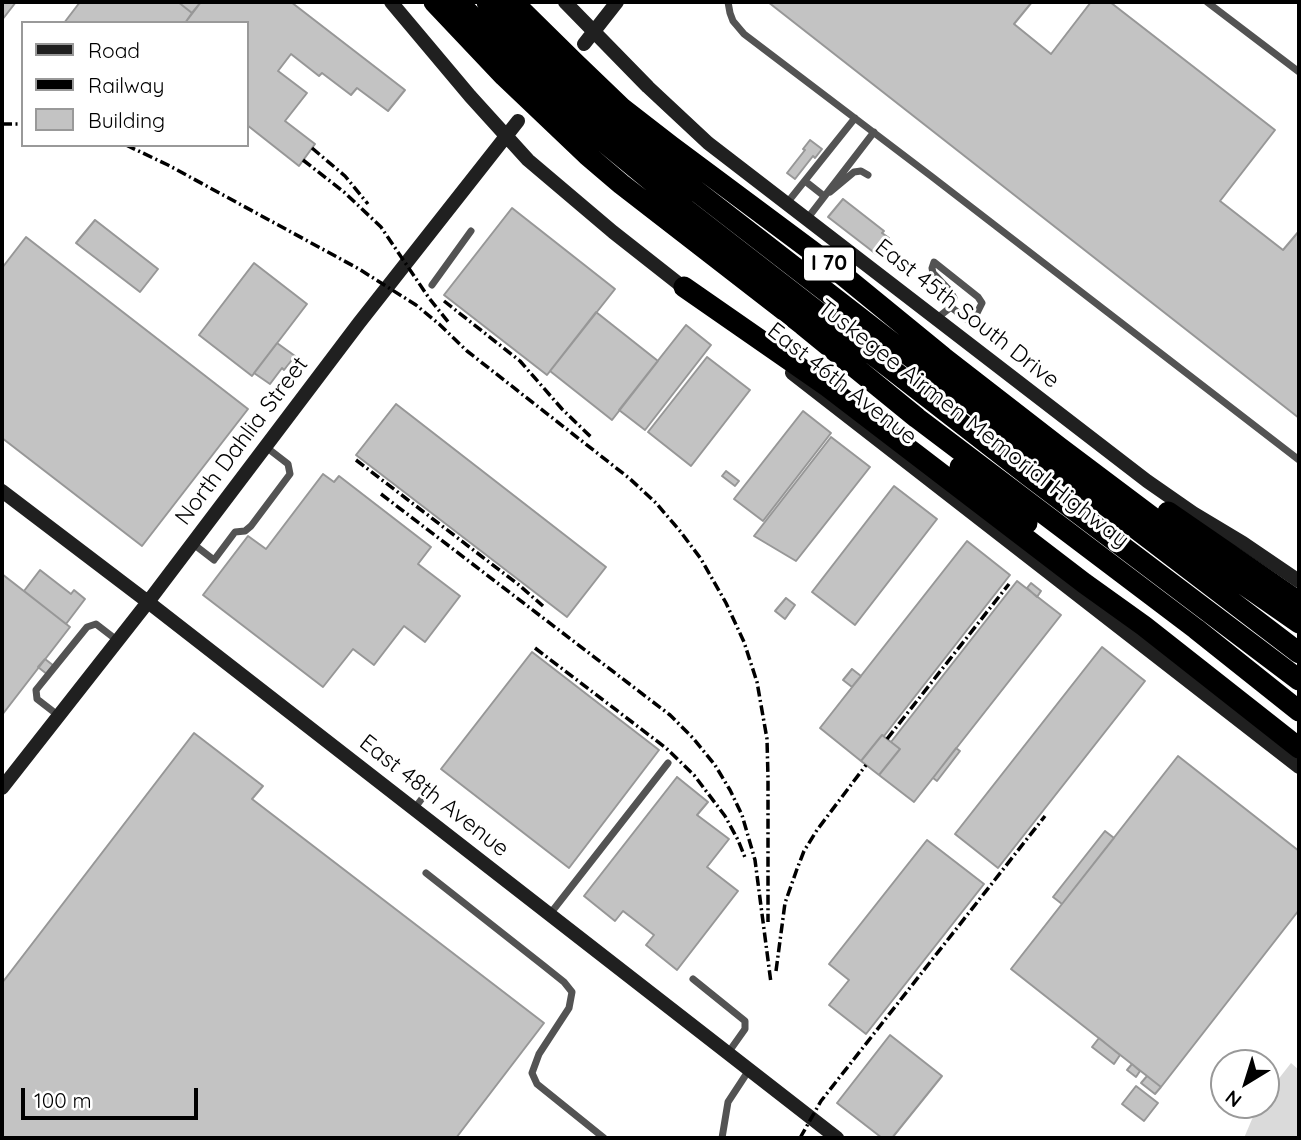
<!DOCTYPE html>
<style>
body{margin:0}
#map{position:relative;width:1301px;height:1140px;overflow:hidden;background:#fff;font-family:Quicksand,sans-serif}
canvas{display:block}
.frame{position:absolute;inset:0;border:4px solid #000;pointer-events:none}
.legend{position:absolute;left:21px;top:21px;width:228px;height:126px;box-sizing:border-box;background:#fff;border:2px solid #999;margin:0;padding:9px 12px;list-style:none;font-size:21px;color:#000}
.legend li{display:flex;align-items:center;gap:14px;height:35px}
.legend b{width:35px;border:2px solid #999}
.north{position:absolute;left:1210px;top:1049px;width:70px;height:70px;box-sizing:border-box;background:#fff;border:2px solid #999;border-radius:50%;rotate:218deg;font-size:19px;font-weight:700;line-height:28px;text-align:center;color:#000}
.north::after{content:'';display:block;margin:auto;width:24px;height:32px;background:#000;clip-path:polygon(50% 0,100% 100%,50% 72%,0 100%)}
.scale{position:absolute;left:21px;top:1088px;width:177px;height:32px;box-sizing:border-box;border:4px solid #000;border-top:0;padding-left:9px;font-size:21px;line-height:24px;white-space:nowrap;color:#000;-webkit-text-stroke:5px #fff;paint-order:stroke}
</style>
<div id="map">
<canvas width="1301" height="1140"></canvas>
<div class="frame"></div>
<ul class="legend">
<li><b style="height:9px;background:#202020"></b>Road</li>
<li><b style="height:9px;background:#000"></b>Railway</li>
<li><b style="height:19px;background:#c3c3c3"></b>Building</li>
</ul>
<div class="north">N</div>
<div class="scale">100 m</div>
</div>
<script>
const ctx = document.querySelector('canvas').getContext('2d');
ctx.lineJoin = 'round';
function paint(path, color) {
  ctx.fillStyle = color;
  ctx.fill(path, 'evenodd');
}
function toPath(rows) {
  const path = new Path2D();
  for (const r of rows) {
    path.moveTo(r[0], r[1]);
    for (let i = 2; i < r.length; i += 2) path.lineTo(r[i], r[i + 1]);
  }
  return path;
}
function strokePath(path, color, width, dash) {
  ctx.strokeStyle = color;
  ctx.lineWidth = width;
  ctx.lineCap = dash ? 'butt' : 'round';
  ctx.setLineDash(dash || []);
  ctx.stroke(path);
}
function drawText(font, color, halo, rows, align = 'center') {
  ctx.font = font + ' Quicksand,sans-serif';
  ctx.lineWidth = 6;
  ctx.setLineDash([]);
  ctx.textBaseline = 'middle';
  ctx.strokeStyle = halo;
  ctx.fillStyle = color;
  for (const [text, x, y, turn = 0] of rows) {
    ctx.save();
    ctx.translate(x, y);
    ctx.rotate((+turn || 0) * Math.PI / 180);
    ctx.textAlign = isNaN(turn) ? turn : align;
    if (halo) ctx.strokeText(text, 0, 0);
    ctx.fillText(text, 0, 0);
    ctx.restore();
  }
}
paint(toPath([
 [1291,1063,1299,1070,1299,1138,1244,1138,1258,1105,1266,1105,1266,1095]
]), '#dadada');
const building = toPath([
 [2,2,16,2,2,20,2,2],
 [80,2,178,2,192,13,185,23,64,23,80,2],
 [178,2,201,2,192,13,178,2],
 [201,2,291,2,405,90,388,111,357,88,351,95,322,73,319,76,291,54,278,71,307,93,285,121,315,144,299,166,247,125,247,23,185,23,201,2],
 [768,2,1032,2,1014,24,1051,54,1091,2,1110,2,1275,130,1220,201,1283,250,1299,231,1299,418,768,2],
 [810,140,822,149,815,158,813,156,795,179,787,173,805,150,803,149,810,140],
 [843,199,884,231,882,233,889,238,876,254,828,217,843,199],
 [512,208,615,289,547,375,444,295,512,208],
 [95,220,158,269,140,292,76,243,95,220],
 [26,237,248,409,142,546,2,438,2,268,26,237],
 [254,263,307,304,252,376,199,335,254,263],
 [596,312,658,361,612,420,550,371,596,312],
 [686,325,711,345,645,430,619,410,686,325],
 [277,343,295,356,284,370,282,368,270,384,254,373,277,343],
 [707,357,750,390,691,466,648,432,707,357],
 [396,404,606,567,567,617,356,455,396,404],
 [803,411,831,433,763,521,734,499,803,411],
 [831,437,870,467,796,561,754,536,831,437],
 [726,471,739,481,735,486,722,476,726,471],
 [323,474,334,482,339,476,431,547,418,564,460,596,425,642,404,626,374,665,353,649,323,687,203,595,248,536,266,549,323,474],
 [894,486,937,519,855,625,812,592,894,486],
 [967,541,1010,575,884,736,882,735,861,761,820,728,967,541],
 [40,570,71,594,74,590,85,599,66,624,24,591,40,570],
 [2,574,70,627,2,715,2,574],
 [1017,581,1061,615,914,802,879,775,900,749,891,742,1017,581],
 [1031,583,1041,591,1037,597,1027,588,1031,583],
 [786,598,795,605,785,619,775,611,786,598],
 [1102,647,1145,681,998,868,955,834,1102,647],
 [532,652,659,750,569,868,441,769,532,652],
 [45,659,54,666,48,675,38,667,45,659],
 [852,669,861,676,852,687,843,680,852,669],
 [194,733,263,786,252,799,544,1023,456,1138,2,1138,2,983,194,733],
 [882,735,900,749,879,775,861,761,882,735],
 [956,748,960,751,937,781,933,778,956,748],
 [1178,756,1299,851,1299,910,1161,1087,1011,969,1178,756],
 [677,777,708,802,697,815,729,839,707,867,738,891,677,970,646,945,654,935,623,911,615,921,584,896,677,777],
 [1105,831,1114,838,1062,904,1053,897,1105,831],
 [927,840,984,884,866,1034,829,1005,849,980,829,964,927,840],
 [890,1035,942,1076,892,1138,882,1138,837,1103,890,1035],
 [1099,1038,1120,1055,1114,1064,1092,1047,1099,1038],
 [1132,1064,1140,1071,1136,1077,1127,1070,1132,1064],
 [1147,1076,1161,1087,1155,1094,1141,1083,1147,1076],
 [1136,1086,1158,1103,1144,1121,1122,1104,1136,1086]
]);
paint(building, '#c3c3c3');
strokePath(building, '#979797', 2);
strokePath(toPath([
 [728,2,730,13,733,21,744,34,931,176,1299,460],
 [1207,2,1299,72],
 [805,181,824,196],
 [830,192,854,172,861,171,868,175],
 [787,203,855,118],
 [807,219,874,132],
 [432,285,471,231],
 [936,319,951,307,954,298,950,291,933,273,932,268,934,262,978,297,982,303,977,313,970,319,966,319,951,307],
 [192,543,214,560,235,532,245,531,251,526,290,474,288,464,266,447],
 [59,716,37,699,36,690,87,627,96,624,118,641],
 [414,809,430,788],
 [426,873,544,966,564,982,572,992,569,1008,539,1054,532,1073,537,1084,604,1138],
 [550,914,668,763],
 [693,979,745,1021,745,1029,728,1053],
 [722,1138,728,1102,749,1070]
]), '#535353', 7);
strokePath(toPath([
 [391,2,470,96,528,160,613,232,688,291],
 [565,2,648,87,708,143,1147,481,1193,513,1243,543,1299,581],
 [584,44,617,2],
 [792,373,1299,767],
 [2,491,148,602,837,1138],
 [2,788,148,602,359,323,518,121]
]), '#202020', 14);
strokePath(toPath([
 [434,2,504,76,587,155,621,184,803,325,917,418,1196,629,1299,711],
 [458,2,517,62,570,114,689,212,1029,476,1299,680],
 [487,2,530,48,583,99,633,142,899,348,1299,653],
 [513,2,575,63,622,108,671,146,828,263,943,357,1059,447,1217,566,1299,623],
 [684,287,828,387,1084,583,1144,626,1299,748],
 [960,467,1027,523],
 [1168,512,1299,602]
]), '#000', 21);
strokePath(toPath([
 [2,124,23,124],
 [126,145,168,165,359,269,416,305,439,324,467,351,629,478,656,503,680,531,701,559,726,603,744,642,757,682,767,739,768,778,768,922],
 [312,148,345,176,368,204],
 [303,160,344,192,381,227,429,298,449,323],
 [444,301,520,361,562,409,592,438],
 [356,460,519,585,543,606],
 [381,494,670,715,693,738,715,765,730,790,742,815,755,860,771,983],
 [535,648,666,748,694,775,725,816,738,840,746,860],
 [887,739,1009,584],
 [776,971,785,903,797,869,804,851,817,830,866,765],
 [800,1138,821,1101,1045,816]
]), '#000', 3.5, [10, 3.5, 2, 3.5]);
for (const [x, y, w] of [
 [829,264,52]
]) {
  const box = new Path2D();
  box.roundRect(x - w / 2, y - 17.5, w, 35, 5);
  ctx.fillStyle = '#fff';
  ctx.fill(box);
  strokePath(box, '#000', 2);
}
drawText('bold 21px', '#000', null, [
 ["I 70",829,264]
]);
drawText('23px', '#000', '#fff', [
 ["East 45th South Drive",967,314,38],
 ["East 46th Avenue",842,384,38],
 ["Tuskegee Airmen Memorial Highway",973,424,38],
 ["North Dahlia Street",242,441,-53],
 ["East 48th Avenue",434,796,38]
]);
</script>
